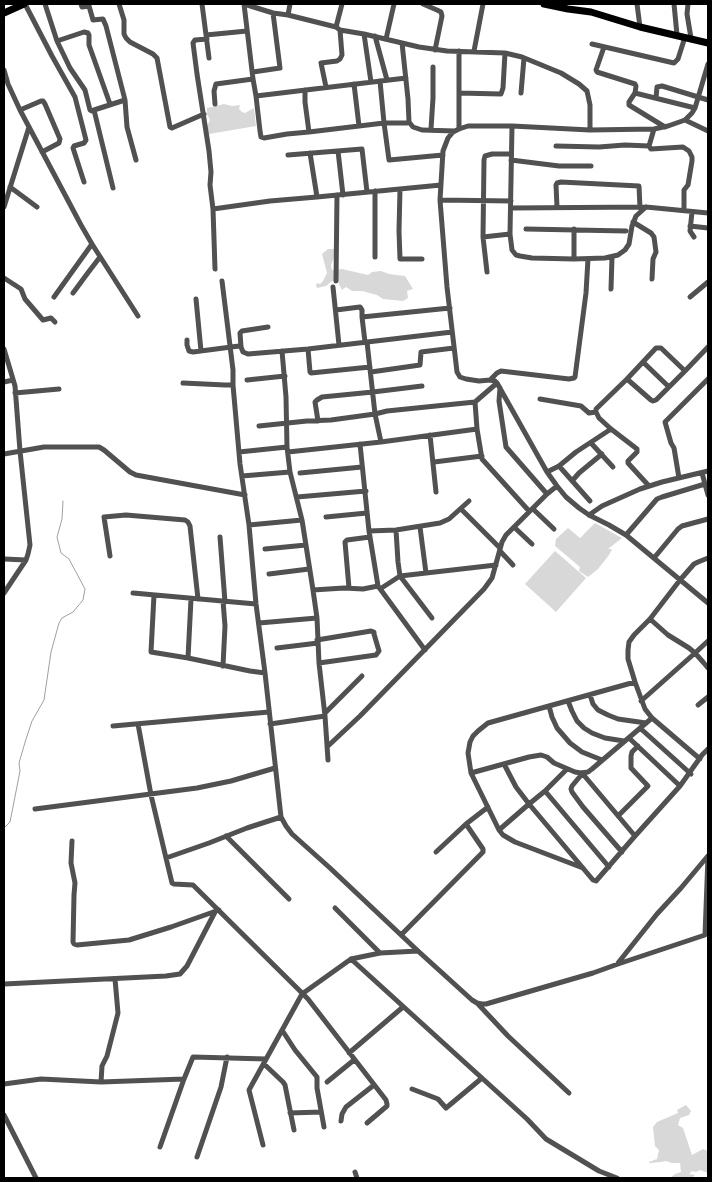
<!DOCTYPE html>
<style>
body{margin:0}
#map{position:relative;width:712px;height:1182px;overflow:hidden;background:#fff;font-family:"Sofia Sans Condensed",sans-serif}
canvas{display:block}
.frame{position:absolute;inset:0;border:5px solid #000;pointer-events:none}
</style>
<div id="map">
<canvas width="712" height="1182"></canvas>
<div class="frame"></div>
</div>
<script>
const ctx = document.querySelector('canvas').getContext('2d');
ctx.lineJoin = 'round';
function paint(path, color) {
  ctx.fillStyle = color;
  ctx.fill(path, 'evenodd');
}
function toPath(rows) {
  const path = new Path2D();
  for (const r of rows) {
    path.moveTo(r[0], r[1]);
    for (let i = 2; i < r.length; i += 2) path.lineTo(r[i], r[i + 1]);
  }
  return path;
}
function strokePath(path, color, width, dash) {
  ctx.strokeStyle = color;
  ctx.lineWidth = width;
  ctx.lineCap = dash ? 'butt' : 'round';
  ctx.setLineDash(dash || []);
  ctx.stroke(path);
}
paint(toPath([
 [224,104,232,106,240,105,239,109,242,112,245,113,254,108,256,126,209,134,207,126,210,120,207,114,207,108],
 [328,249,336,249,333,260,331,265,332,270,342,269,368,275,372,272,381,271,389,274,405,276,413,289,407,291,408,298,403,301,383,299,377,295,362,291,352,291,346,287,342,290,337,280,332,281,326,286,317,288,316,286,317,283,320,284,323,281,327,273,322,254],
 [595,523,622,538,608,549,612,549,609,555,598,569,588,577,579,571,580,567,555,546,556,539,568,528,580,538],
 [555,551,586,578,556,612,525,584],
 [686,1105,691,1111,689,1115,680,1118,678,1125,683,1128,692,1155,703,1149,708,1151,708,1173,700,1170,696,1172,692,1171,689,1174,695,1175,692,1178,670,1178,675,1174,681,1172,680,1163,672,1163,666,1161,661,1162,649,1163,649,1162,657,1159,659,1150,655,1146,653,1127,657,1122,678,1113,677,1110]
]), '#d8d8d8');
strokePath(toPath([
 [4,828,10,822,20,771,19,763,26,739,32,721,44,700,51,652,59,623,62,618,73,612,83,600,85,589,69,559,61,553,57,537,62,519,63,501]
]), '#9f9f9f', 1);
strokePath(toPath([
 [25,4,52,56,75,97,86,140,84,143,74,146,73,148,84,182],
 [45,4,57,41,70,68,85,90,90,110,92,111,94,110,113,188],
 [81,4,82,7,89,6,93,20,103,19,106,26,125,100,127,127,136,160],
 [119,4,124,20,124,34,126,38,130,42,153,54,157,58,170,127,172,128,204,114],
 [202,4,209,58],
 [244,4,273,13,288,15,336,27,340,30,364,34,419,47,447,51,505,53,522,57,561,73,579,84,587,91,590,105,590,130],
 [423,4,437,10,441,12,442,16,435,50],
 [637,4,640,27],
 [674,4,677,35],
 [688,4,687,14,691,38],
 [288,15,290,4],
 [336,27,342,4],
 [364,34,371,82],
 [206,35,247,31],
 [375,36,387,80],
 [207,39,195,40,193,43,197,74,209,151,211,172,210,185,213,209,215,269],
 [386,39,394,4],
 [57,41,84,32,88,33,89,35,89,45,110,104],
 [402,43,408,99,409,122],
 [592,44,674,63,678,59,685,37],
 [604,47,596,70,597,72,635,84,636,86,635,93,629,102,629,105,665,127],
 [459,51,459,129],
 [474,51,483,4],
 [708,64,695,108,692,113,685,120,668,126,654,129,590,130,512,126,468,126,459,129,453,132,448,138,443,151,440,200,447,287,457,372,460,377,466,379,479,381,490,380,495,381,497,383,547,472,557,486,566,497,579,508,589,515,609,525,626,535,708,603],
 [4,70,8,84,20,110,81,225,92,244,138,316],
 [253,72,280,68,273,13],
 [253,79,256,96,406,78],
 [380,81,384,123,389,160,443,155],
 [354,84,359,126],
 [326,87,321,63,337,61,340,59,342,55,340,30],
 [305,90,305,102,309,132,384,123,407,123,409,122,413,127,422,130,455,131],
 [459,93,501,94,503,88,505,53],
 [521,93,524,58],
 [635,93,695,108],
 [256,96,260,131,261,137,264,138,287,134,309,132],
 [656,98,657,87,662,86,708,100],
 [215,104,214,91,216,84,253,79,244,4],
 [20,110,41,101,43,101,45,104,60,139,59,143,42,152],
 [94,110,125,100],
 [685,120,708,131],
 [512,126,510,234,512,250,516,255,520,256,532,258,574,259,605,258,618,255,625,250,629,244,632,226,636,216,646,207],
 [431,129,433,98,433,67],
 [654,129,649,146,651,149,683,147,689,151,692,157,692,161,688,185,684,190,684,210],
 [556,146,599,147,625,145,649,146],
 [338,151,343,195],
 [310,153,317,197],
 [288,155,362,149,367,192],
 [511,160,559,166,591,166],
 [10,187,37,207],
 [400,189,399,231,400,259,422,259],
 [375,191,375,257],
 [440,200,511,201],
 [4,207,29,127],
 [557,207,556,185,557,183,561,182,639,186,640,208],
 [511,208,646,207,708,213],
 [213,209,270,201,317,197,441,185],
 [692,212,690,231,694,237],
 [633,222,651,233,654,237,656,252,653,259,652,279],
 [690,226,708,228],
 [526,229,626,231],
 [574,229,574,259],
 [510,234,483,237,484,160,485,156,492,154,511,154],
 [483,237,487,272],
 [4,278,21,289,25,299,43,320,51,318,55,322],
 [222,281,233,370,233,385,240,464,249,525,256,604,265,673,281,817,286,826,292,834,330,868,418,951,472,1000,477,1003,482,1004,486,1004,593,973,618,964,705,935,708,856],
 [336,281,337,195],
 [333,287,339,345],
 [611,289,612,257],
 [73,293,87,274,100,257],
 [54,297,92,244],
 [690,297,708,282],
 [196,299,201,351],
 [336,310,360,307,362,310,362,317],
 [187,340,187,345,189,351,193,352,239,346,241,347,243,352,248,354,308,349,452,332],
 [365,342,362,317,450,308],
 [367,342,375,414,381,442],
 [241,347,240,333,242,331,268,327],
 [4,349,15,386,20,451,30,545,28,554,26,560,4,593],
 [308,349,310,372,311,373,370,367],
 [282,351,286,397,287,447,290,472,302,520,313,590,317,618,319,663,325,716,328,760],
 [643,362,669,387],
 [685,371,708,347],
 [371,372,420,365,421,352,454,348],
 [627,379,651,400,653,401,656,400,685,371,661,348,656,348,627,379,596,409,596,412,599,418,611,429,637,449,637,452,628,461,628,463,649,486],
 [247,380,285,376],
 [490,380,497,373,501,371,569,379,574,378,575,377,586,293,588,259],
 [4,382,13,380],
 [183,383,225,385,233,385],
 [500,388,499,401,506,447,547,494],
 [15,393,59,389],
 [540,399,581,406,589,413,596,412],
 [318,421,315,402,317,400,322,397,373,392,422,386],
 [259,426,307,421,331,420,375,414,387,411,475,402],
 [477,429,475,402,497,383],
 [430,435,436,492],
 [591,443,613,467],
 [360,444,369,531,378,586,425,650],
 [239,452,287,447],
 [288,452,381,442,477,429,482,459,529,511],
 [4,454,44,447,99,447,104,450,130,472,136,475,245,495],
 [434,462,482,456],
 [559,466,590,501],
 [547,472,559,466,576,452,611,429],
 [300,473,362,467],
 [702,473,708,495],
 [242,476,290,472],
 [679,478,674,448,671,443,665,422,708,379],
 [572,481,579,473,602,454],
 [297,497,366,491],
 [461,509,500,548],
 [533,509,554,529],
 [589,515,602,506,640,489,662,482,708,471],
 [326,517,367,513],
 [249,525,302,520],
 [420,527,426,573],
 [514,527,532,544],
 [396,530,398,562,400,576,496,565],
 [369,531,396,530,440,523,449,519,469,501],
 [626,535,657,499,662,497,705,484],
 [220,537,225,602],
 [265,549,306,545],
 [500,551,513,565],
 [110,556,104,517,126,515,185,520,188,522,190,526,198,599],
 [654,558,678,529,682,526,708,519],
 [4,559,26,560],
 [269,574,309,569],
 [349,588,345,542,347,540,370,537],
 [380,589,400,576,432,618],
 [313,590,344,588,363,589,378,586],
 [133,593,256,604],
 [154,595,151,652,188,658,250,671,265,673],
 [650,619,668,635,689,648,695,653,708,641],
 [259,623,317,618],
 [317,640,371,631,374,632,374,634,379,651,376,655,319,663],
 [277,648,318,643],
 [188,658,191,599],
 [223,666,225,626,223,601],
 [590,695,593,704,598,710,608,715,618,719,646,723],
 [568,701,572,711,577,721,584,728,592,733,605,738,624,741],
 [641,701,695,653,703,662,708,668],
 [698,705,708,697],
 [549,706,552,717,557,728,570,743,582,752,602,760],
 [325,713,362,676],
 [138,724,151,795,166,858,209,843,247,828,281,817],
 [270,724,325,716],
 [113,726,269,712],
 [640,728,691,774],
 [629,738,680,786],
 [328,746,360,716,484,589,492,578,502,542,506,535,547,494,557,486],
 [700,759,652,718,645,709,635,682,628,659,628,650,629,642,634,635,650,619,680,580,694,564,698,562,708,558],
 [567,769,545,791,529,804,593,880,596,881,635,836,680,786,702,755,708,749],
 [471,773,529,757,541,755,547,757,554,763,575,772,581,773,588,772,592,769,652,718],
 [582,773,635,836],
 [582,774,572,786,571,789,572,792,583,807,622,852],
 [545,791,609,867],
 [35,809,197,788,231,781,275,768],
 [618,816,648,786,631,768,631,756,632,752,638,746],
 [499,830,529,804,516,787,504,764],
 [226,836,289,899],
 [72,841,71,863,75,883,74,895,73,942,74,944,77,945,129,940,171,927,219,910],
 [436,852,466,824,488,807],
 [166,858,172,883,174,884,193,885,299,990,308,999,386,1100,387,1104,387,1106,367,1123],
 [583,868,515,842,503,835,499,830,471,773,468,753,470,742,473,736,478,731,488,723,635,682],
 [335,908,380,953],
 [401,935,483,852,483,849,466,824],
 [351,959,527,1119,546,1139,599,1171,617,1178],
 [618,963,657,914,681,888,707,857],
 [4,984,166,976,180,974,187,966,215,912],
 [478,1004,508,1036,569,1093],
 [282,1030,295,1050,317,1077,317,1088,324,1127],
 [349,1053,403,1007],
 [264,1064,283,1082,285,1085,294,1130],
 [101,1082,102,1066,107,1056,118,1013,115,979],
 [327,1082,354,1060],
 [4,1084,41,1079,101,1082,184,1079],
 [412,1089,438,1099,446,1108,482,1078],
 [290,1113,321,1112],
 [4,1115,36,1178],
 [341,1121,342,1114,346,1107,374,1085],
 [263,1145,249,1090,302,994,351,959,380,953,418,951],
 [160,1147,184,1079,193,1057,266,1059],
 [197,1157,221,1087,227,1057],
 [355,1172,357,1178]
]), '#515151', 5);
strokePath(toPath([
 [544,4,568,9,591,12,640,27,708,43],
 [4,13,24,4]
]), '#000', 7);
</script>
